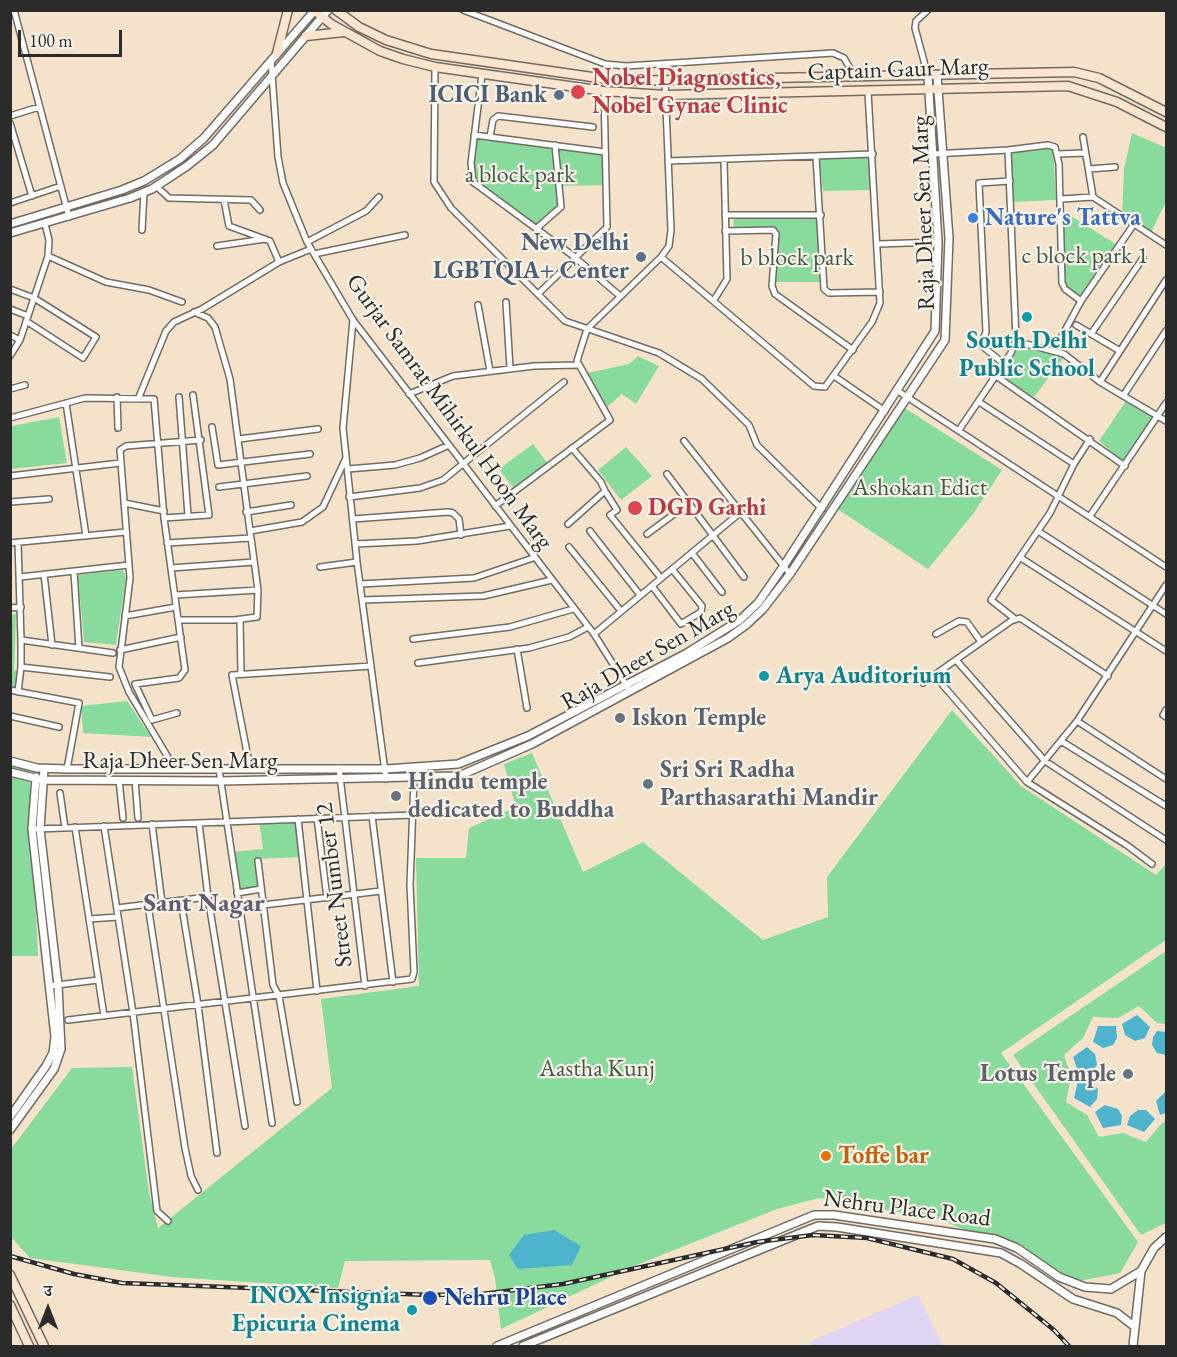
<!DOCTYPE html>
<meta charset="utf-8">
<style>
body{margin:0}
#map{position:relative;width:1177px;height:1357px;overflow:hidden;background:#f4e3ca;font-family:"EB Garamond","Noto Serif Devanagari",serif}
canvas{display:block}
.frame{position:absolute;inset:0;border:12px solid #2b2b2b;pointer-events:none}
.north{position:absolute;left:18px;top:1279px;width:60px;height:60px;-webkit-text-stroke:4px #f7f3e8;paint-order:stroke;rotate:0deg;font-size:16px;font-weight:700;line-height:24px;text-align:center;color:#2b2b2b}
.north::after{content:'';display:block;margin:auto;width:21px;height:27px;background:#2b2b2b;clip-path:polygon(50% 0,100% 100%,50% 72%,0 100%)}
.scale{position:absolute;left:18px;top:30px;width:104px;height:27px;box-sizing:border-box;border:3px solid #2b2b2b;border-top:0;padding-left:8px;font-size:18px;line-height:21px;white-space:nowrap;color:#2b2b2b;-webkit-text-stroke:4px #f7f3e8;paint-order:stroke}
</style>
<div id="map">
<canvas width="1177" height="1357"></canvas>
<div class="frame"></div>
<div class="north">उ</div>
<div class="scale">100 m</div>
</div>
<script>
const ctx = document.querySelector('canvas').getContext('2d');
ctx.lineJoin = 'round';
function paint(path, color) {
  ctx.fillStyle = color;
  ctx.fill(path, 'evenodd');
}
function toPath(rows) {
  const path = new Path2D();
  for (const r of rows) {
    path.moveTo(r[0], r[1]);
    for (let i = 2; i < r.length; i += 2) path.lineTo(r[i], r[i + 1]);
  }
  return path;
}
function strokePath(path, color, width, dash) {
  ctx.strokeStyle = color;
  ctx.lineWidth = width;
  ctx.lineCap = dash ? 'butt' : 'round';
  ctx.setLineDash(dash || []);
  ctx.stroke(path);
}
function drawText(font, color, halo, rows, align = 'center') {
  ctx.font = font + ' "EB Garamond",serif';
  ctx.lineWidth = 4.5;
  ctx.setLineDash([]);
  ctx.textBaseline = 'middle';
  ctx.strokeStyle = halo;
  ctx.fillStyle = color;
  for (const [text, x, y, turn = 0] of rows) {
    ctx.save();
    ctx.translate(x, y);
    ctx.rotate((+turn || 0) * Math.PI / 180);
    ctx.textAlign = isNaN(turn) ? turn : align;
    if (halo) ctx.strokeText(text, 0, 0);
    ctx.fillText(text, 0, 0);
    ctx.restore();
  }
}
paint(toPath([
 [918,1295,943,1346,811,1346,809,1342]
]), '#e0d4f4');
paint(toPath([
 [1132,133,1166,148,1166,202,1150,234,1122,217,1124,169],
 [474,135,605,152,606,185,558,186,561,207,537,228,473,182],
 [1053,148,1056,200,1012,202,1012,153],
 [870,156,871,190,823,191,819,158],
 [819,212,823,282,773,282,773,230,733,231,734,213],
 [1066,213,1122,248,1082,307,1062,290,1059,217],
 [1015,343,1065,356,1034,397,996,376],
 [638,356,659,366,636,404,622,394,606,408,583,374,629,364],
 [1128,398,1158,418,1127,465,1099,441],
 [903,407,1002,470,973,514,928,569,836,508],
 [59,417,67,463,11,469,11,426],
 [533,444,548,464,515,490,499,469],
 [626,447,652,476,621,500,598,470],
 [123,570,126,578,116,645,84,642,78,575],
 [16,614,14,670,22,673,22,688,11,687,10,615],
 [127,701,151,737,83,733,81,706],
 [952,710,1021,786,1156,875,1166,864,1166,940,1001,1053,1138,1242,1120,1273,1079,1281,942,1220,819,1198,777,1209,634,1266,501,1329,495,1278,490,1260,345,1261,338,1288,172,1277,30,1258,11,1237,11,1149,72,1068,132,1067,149,1193,158,1228,332,1088,321,999,419,986,416,858,466,858,469,828,516,807,504,764,532,753,583,872,643,842,763,940,828,917,827,877],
 [11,766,29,769,38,956,11,956],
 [298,819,302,857,257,859,259,890,237,893,231,852,263,849,259,820],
 [1166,951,1166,1024,1157,1023,1139,1006,1118,1018,1093,1017,1083,1038,1064,1055,1071,1077,1066,1102,1087,1115,1099,1137,1123,1133,1146,1142,1162,1123,1166,1122,1166,1223,1141,1235,1013,1055]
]), '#88db9c');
paint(toPath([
 [1137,1015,1150,1027,1145,1038,1135,1041,1125,1035,1122,1024],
 [1098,1026,1116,1026,1117,1038,1113,1045,1103,1048,1093,1042],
 [1157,1031,1166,1032,1166,1055,1157,1053,1152,1045,1153,1037],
 [1087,1047,1095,1054,1097,1065,1090,1073,1079,1074,1073,1057],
 [1078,1081,1090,1081,1098,1089,1097,1099,1090,1107,1074,1098],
 [1166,1091,1166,1113,1160,1115,1156,1101],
 [1105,1105,1118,1109,1122,1116,1121,1125,1103,1128,1095,1112],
 [1138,1110,1146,1110,1155,1119,1144,1132,1127,1125,1130,1116],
 [554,1230,581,1246,572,1265,518,1269,509,1255,524,1235]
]), '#4eb3cd');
const minor = toPath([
 [14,10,69,217],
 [463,10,605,64,626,66,833,53,844,58,855,77],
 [271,60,278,157,283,183,307,242,353,320,594,634,630,691],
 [435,67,434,182,451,208,565,321,659,353,702,379,749,425,757,445,822,509],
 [482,74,471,163,473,182,572,255,620,296],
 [928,76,915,28,916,21,928,10],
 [10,116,39,107],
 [10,123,32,196],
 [474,135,605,152],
 [490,137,493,120,498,116,593,127],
 [1083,137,1093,197],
 [933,154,1008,150,1048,145,1055,147,1059,164,1062,283,1065,289,1081,301],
 [1058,154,1085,153],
 [816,157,824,289,829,293,880,292],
 [668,161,873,154],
 [1089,169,1115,167],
 [156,186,169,198,251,200,260,210],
 [1061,199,1093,197,1166,245],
 [224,200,229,226,270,241,279,262],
 [10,203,61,186],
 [725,215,821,215],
 [537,228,561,207,555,145],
 [142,230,144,192],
 [725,231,773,230,776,234,772,286,775,294,853,350],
 [307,242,366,211,379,197],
 [879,244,938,242],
 [217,246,265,239],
 [314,254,405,235],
 [48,256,106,282,149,290,182,302],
 [661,257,814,386,825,387,872,322,880,303,868,92],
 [10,289,34,298,96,337,83,358,26,321],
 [538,294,607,227,604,91],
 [714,300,727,279,724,161],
 [506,302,510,368],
 [478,305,490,371],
 [10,309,28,316],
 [194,312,208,318,215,327,230,379,250,531],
 [353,320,343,428,357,562,386,779],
 [1076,325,1120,351],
 [1091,334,1143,258],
 [10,335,20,340],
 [1015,341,1064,354,1100,382,1166,421],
 [1055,349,1081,301,1134,224],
 [10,356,20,340,48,256,49,240,45,224],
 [1004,364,981,345,986,332,979,183,1010,181],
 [834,376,885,411],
 [996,376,1125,466],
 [1100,382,1166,280],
 [10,389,25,385],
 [898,391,1166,567],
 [409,394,453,376,534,366,577,365],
 [1123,396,1166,331],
 [117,397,118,428],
 [139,397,166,331,174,322,202,309,279,262,311,249],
 [179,397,188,515],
 [979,402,1074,464],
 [66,403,86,536],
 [10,418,85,398,154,399,164,518,185,670,179,678,135,684,152,720,177,713],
 [212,427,218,465,310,454],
 [959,430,1011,353,1016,339,1008,150],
 [239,439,318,429],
 [684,441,790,574],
 [348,469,395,465,420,458,449,445],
 [667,474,744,577],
 [10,476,120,463],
 [219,487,307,476],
 [605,491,617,510,610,515,661,578],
 [349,497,420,488,443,480,564,382],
 [10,502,49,499],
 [124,503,164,511],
 [495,506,610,420,577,361,587,329,661,257,669,246,671,230,665,82],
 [246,512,291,505],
 [1090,516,1166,403],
 [164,518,209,515,193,395],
 [353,519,448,512,453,513,459,519,461,535],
 [568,524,605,491,601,482,572,448],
 [590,531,640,595],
 [1038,531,1166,614],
 [647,534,689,503],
 [18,542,21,640,113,653],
 [10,543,126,532],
 [167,543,251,538,250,531,302,522,323,507,346,458],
 [355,544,417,541,510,526],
 [569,547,621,611],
 [692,553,722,592],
 [1021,558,1166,651],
 [320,567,357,562],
 [171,568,254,562],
 [74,572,79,648],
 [44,574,52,645],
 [20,577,129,565],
 [360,584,474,578,533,558],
 [652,586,681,624,701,612,702,606,672,569],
 [175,595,258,590],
 [362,600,483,596,552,580],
 [10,608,21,607],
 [125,616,176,607],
 [1015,619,991,600,1050,513,1074,464,1090,439],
 [178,620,234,620,257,617,258,590,251,538],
 [240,620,241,674],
 [594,634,741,512],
 [936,634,959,621,967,622,981,642],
 [413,639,510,627,573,609],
 [21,640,21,667,110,677],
 [517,649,527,708],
 [120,650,181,637],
 [956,660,1045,761,1166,840],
 [418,663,529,648,569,637,588,627],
 [934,675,1027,782,1128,846,1152,864],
 [923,683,1011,621,1020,618,1108,676],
 [10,690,79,703,67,769],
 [18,692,21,667],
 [1166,710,1163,715,1166,717],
 [10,716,59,727],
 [1077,721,1166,779],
 [1061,741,1166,806],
 [250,768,232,675,371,666],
 [339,768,365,986],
 [175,769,129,692,119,667,130,578,120,450,126,446,201,440],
 [219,769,272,1123],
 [119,780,123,818],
 [135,780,138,818],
 [1027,782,1077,721,1166,585],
 [60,793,65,828],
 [372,816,393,982],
 [317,818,327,898],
 [298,819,317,991],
 [199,823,208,897,245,1126],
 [152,824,162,903],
 [104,826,133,1013,157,1211,168,1221],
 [75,827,104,1016],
 [37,829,413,815],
 [258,861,273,985,279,996,297,1102],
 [237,893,261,889],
 [181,901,198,1005,217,1153],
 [148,905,185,1148,191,1176,198,1190],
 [263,905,381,891],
 [117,908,208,897],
 [89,919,118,917],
 [49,986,98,980],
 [68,1020,412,979,414,972,410,885,414,778]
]);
const tertiary = toPath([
 [10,224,122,190,144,181,180,159,204,138,315,10],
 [10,233,130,198,152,189,187,166,213,145,328,10],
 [10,761,37,768,67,769,386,769,458,764,528,736,687,653,740,620,758,603,783,567,935,331,938,242,928,76],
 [10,772,43,780,220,781,459,776,532,744,728,638,746,625,763,609,790,574,945,340,949,238,937,76],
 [10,1117,46,1066,53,1053,55,1037,32,829,36,777],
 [10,1130,54,1069,61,1049,58,985,40,829,44,769],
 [497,1346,814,1215,834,1215,995,1239,1017,1248,1059,1277,1085,1287,1111,1289,1141,1271],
 [523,1346,818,1226,837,1227,1001,1253,1021,1264,1073,1299,1117,1313,1135,1327],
 [1133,1346,1141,1271,1154,1248,1166,1237]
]);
const secondary = toPath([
 [314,10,331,24,380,51,403,59,435,67,604,91,665,95,1068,86,1117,102,1166,127],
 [336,10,359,27,386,40,431,54,620,81,1074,72,1099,78,1166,112],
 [306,36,344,32],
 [277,53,288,10],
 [10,1275,44,1346],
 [10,1305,29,1346]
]);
strokePath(minor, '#716b63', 8);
strokePath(tertiary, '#716b63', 10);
strokePath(secondary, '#716b63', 11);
strokePath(minor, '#fff', 5);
strokePath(tertiary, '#fff', 7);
strokePath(secondary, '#fbe5cf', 8);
const rail = toPath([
 [10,1256,74,1274,122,1283,430,1295,482,1294,563,1284,757,1242,813,1235,867,1238,953,1259,996,1283,1054,1330,1069,1346]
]);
strokePath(rail, '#2b2b2b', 4.5);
strokePath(rail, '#f7f3e8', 2, [7]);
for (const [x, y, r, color] of [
 [578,92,8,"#e0444e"],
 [559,95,6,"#5c6f8a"],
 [973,218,6,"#3f7fe0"],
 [641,257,6,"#5c6f8a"],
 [1027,317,6,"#0f9aa8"],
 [635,508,8,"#e0444e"],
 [764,676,6,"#0f9aa8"],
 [620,718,6,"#6b7280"],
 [648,784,6,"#6b7280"],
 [396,796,6,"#6b7280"],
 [1128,1074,6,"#6b7280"],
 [826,1156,6,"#e8710a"],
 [430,1298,8,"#1a4fb4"],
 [412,1310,6,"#0f9aa8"]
]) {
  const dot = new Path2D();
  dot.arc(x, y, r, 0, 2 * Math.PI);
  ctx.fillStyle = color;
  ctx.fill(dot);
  strokePath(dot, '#f7f3e8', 2);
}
drawText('24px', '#2b2b2b', '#f7f3e8', [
 ["Captain Gaur Marg",898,70,-2],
 ["Raja Dheer Sen Marg",924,213,-92],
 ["Gurjar Samrat Mihirkul Hoon Marg",449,412,54],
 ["Raja Dheer Sen Marg",648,656,-30],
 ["Raja Dheer Sen Marg",180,761],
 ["Street Number 12",335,885,-97],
 ["Nehru Place Road",907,1209,7]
]);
drawText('bold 24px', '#be3a42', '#f7f3e8', [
 ["Nobel Diagnostics,",592,78],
 ["Nobel Gynae Clinic",592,106],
 ["DGD Garhi",648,508]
], 'left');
drawText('bold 24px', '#4e5e75', '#f7f3e8', [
 ["ICICI Bank",547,95],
 ["New Delhi",629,243],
 ["LGBTQIA+ Center",629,271]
], 'right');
drawText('24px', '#425747', '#f7f3e8', [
 ["a block park",520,175],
 ["c block park 1",1085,256],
 ["b block park",797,258],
 ["Ashokan Edict",920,488],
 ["Aastha Kunj",597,1069]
]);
drawText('bold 24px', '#366cbe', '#f7f3e8', [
 ["Nature's Tattva",985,218]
], 'left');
drawText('bold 24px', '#0d838f', '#f7f3e8', [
 ["South Delhi",1027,341],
 ["Public School",1027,369],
 ["Arya Auditorium",776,676,"left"],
 ["INOX Insignia",400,1296,"right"],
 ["Epicuria Cinema",400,1324,"right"]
]);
drawText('bold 24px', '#5b616d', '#f7f3e8', [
 ["Iskon Temple",632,718],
 ["Sri Sri Radha",660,770],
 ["Parthasarathi Mandir",660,798],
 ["Hindu temple",408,782],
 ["dedicated to Buddha",408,810],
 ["Lotus Temple",1116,1074,"right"]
], 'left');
drawText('bold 24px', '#c56008', '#f7f3e8', [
 ["Toffe bar",838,1156]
], 'left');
drawText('bold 24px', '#164399', '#f7f3e8', [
 ["Nehru Place",444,1298]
], 'left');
drawText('bold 26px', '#615b73', '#f7f3e8', [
 ["Sant Nagar",204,904]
]);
</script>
